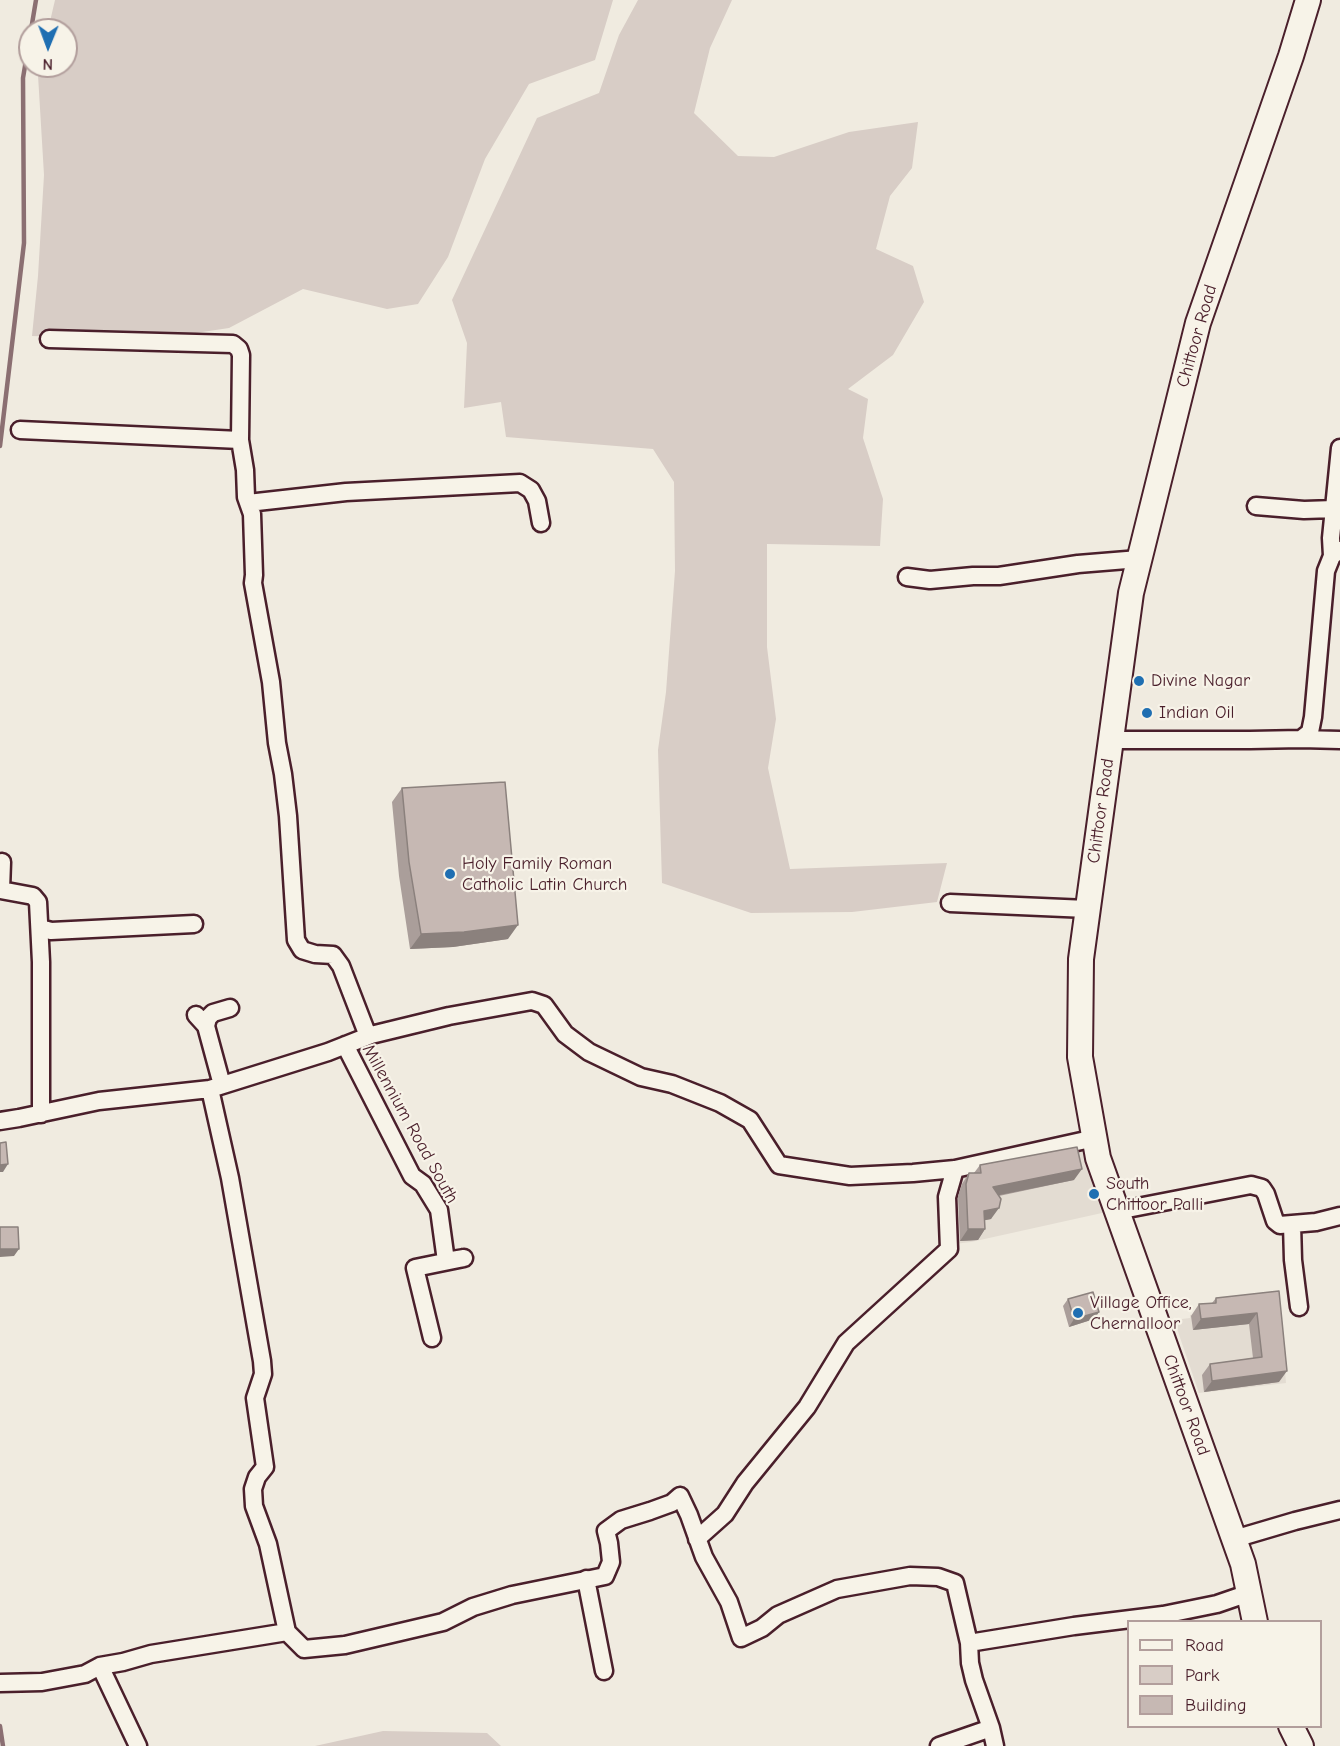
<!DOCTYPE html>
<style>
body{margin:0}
#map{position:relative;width:1340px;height:1746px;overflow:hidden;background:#f0ebe0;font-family:"Comic Neue",sans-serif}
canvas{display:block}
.legend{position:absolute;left:1127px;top:1620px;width:195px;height:108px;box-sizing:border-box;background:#f7f3e8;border:2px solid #b29e9c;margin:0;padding:8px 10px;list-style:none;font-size:18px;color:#4a1f2b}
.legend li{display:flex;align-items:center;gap:12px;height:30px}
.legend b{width:30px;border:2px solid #b29e9c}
.north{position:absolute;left:18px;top:18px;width:60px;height:60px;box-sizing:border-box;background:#f7f3e8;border:2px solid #b29e9c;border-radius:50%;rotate:181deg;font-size:16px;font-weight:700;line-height:24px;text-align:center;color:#4a1f2b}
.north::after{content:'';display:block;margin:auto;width:21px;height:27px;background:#1f6fb2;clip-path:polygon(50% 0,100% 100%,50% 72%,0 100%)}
</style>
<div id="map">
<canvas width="1340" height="1746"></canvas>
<ul class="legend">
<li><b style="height:8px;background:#f7f3e8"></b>Road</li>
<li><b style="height:16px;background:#d8cdc6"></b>Park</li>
<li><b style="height:16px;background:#c6b8b3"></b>Building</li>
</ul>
<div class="north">N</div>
</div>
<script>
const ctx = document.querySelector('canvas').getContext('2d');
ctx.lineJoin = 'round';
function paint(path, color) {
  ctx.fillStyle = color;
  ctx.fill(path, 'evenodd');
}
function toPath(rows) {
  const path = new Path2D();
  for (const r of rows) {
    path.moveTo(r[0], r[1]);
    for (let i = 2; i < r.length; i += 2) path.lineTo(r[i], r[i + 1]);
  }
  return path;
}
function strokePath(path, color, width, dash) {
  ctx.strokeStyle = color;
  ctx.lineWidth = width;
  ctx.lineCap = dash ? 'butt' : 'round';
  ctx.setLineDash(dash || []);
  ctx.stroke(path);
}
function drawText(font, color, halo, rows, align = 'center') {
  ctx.font = font + ' "Comic Neue",sans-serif';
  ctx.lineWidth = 4.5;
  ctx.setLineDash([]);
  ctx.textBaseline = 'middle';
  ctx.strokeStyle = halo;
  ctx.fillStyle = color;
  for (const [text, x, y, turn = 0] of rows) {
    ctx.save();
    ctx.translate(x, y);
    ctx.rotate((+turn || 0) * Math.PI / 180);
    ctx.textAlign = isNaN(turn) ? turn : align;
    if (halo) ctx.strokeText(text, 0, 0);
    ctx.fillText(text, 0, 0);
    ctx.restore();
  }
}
paint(toPath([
 [1085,1147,1111,1211,971,1242,954,1244,950,1203,958,1173],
 [1279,1298,1286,1383,1199,1393,1174,1320,1190,1318,1190,1315]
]), '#e3dcd2');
paint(toPath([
 [55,0,613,0,595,60,529,84,485,159,448,257,418,304,387,309,303,289,229,328,149,340,32,336,38,276,44,175,38,75,40,66,66,66,66,30,48,30],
 [638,0,732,0,710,48,694,113,738,156,774,157,849,132,918,122,912,168,890,196,876,249,913,266,924,302,893,355,848,389,868,399,863,438,883,499,880,546,767,544,767,647,776,719,768,768,790,869,947,863,937,902,852,912,751,913,662,883,658,750,666,692,675,571,674,482,653,449,506,437,501,402,464,408,467,343,452,300,537,118,599,93,619,35],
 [383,1731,487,1733,501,1746,315,1746]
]), '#d8cdc6');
strokePath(toPath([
 [31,30,36,0],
 [0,446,24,243,23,78,30,36],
 [0,1726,3,1746]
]), '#8b6f72', 4.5);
const street = toPath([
 [49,339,233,344,239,349,241,355,240,440,245,470,246,497,252,514,254,575,253,583,271,682,277,743,283,774,288,816,296,940,302,950,315,954,333,955,341,966,368,1036],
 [20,430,240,440],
 [248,503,346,492,520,483,531,490,537,501,541,523],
 [1256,506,1304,510,1334,509],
 [1332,556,1331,538,1340,448],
 [907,577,930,580,973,576,999,576,1078,564,1139,559],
 [1301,739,1340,740],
 [1111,740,1250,740,1301,739,1310,732,1313,717,1326,571,1332,556,1340,550],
 [2,862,1,890,33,896,38,902,41,962,41,1114],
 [950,903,1087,909],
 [40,928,51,931,194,924],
 [196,1015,206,1026,222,1085],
 [206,1026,208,1018,213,1013,230,1008],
 [345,1045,412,1176,423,1184,439,1210,446,1261,464,1258,415,1268,432,1338],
 [210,1089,230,1178,262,1361,263,1374,255,1398,265,1467,257,1477,253,1489,254,1506,268,1544,287,1632],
 [0,1121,19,1118,99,1101,210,1089,328,1052,371,1035,449,1016,532,1001,544,1005,565,1034,589,1052,641,1077,672,1084,720,1103,750,1120,779,1165,850,1176,913,1173,955,1169,1095,1138],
 [1117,1211,1251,1185,1262,1188,1266,1194,1275,1221,1280,1225,1316,1222,1340,1216],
 [1292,1224,1293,1260,1299,1307],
 [697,1539,725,1514,745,1483,807,1407,846,1343,949,1249,947,1197,955,1169],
 [1234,1539,1295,1521,1340,1510],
 [586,1579,604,1671],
 [969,1643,1074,1626,1163,1615,1217,1604,1249,1593],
 [100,1666,138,1746],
 [0,1683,42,1682,85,1674,100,1666,123,1662,151,1654,287,1632,304,1649,345,1645,443,1622,473,1607,512,1595,605,1576,611,1562,609,1543,606,1531,621,1520,650,1511,672,1503,680,1496,689,1515,704,1557,729,1602,741,1638,762,1628,778,1615,837,1589,910,1576,938,1577,955,1583,969,1643,970,1663,974,1680,991,1728,995,1746],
 [939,1746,991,1728]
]);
const secondary = toPath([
 [1255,1622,1243,1564,1098,1158,1080,1057,1081,959,1131,593,1198,323,1291,56,1308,0],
 [1291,1726,1301,1746]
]);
strokePath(street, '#4a1f2b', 21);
strokePath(secondary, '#4a1f2b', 28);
strokePath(street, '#f7f3e8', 16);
strokePath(secondary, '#f7f3e8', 24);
paint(toPath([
 [402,788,508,939,453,947,410,949,399,876,392,802],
 [980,1165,1074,1180,999,1196,991,1219,985,1220,985,1229,978,1240,960,1241,958,1196,962,1184,969,1173,974,1173],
 [1279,1291,1279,1382,1204,1392,1202,1375,1210,1364,1253,1358,1249,1324,1193,1330,1191,1316,1199,1304,1212,1303,1216,1298],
 [1068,1299,1099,1312,1094,1319,1069,1327,1063,1306]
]), '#aa9e9a');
paint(toPath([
 [518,925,508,939,453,947,410,949,421,934],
 [8,1164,3,1172,0,1172,0,1165],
 [1082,1169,1074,1180,985,1198,993,1187],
 [999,1208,991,1219,976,1222,984,1211],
 [968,1229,985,1229,978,1240,960,1241],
 [0,1249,19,1249,14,1256,0,1257],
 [1099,1312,1094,1319,1069,1327,1074,1319],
 [1257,1313,1249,1324,1193,1330,1201,1319],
 [1287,1371,1279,1382,1204,1392,1212,1381]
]), '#8b817d');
const building = toPath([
 [505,782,518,925,464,932,421,934,409,862,402,788,505,782],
 [6,1142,8,1164,0,1165,0,1143,6,1142],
 [1077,1147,1082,1169,993,1187,1001,1199,999,1208,984,1211,985,1229,968,1229,966,1184,969,1173,981,1173,980,1165,1077,1147],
 [0,1227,18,1227,19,1249,0,1249,0,1227],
 [1279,1291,1287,1371,1212,1381,1210,1364,1262,1357,1257,1313,1201,1319,1199,1304,1216,1303,1216,1298,1279,1291],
 [1093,1292,1099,1312,1074,1319,1068,1299,1093,1292]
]);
paint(building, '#c6b8b3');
strokePath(building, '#8b817d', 1.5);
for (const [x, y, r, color] of [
 [1139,681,6,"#1f6fb2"],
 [1147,713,6,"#1f6fb2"],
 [450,874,6,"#1f6fb2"],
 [1094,1194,6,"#1f6fb2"],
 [1078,1313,6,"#1f6fb2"]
]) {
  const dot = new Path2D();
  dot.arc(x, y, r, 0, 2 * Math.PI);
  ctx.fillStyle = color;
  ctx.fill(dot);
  strokePath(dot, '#f7f3e8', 2);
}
drawText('18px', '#4a1f2b', '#f7f3e8', [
 ["Chittoor Road",1197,336,-74],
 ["Chittoor Road",1101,811,-82],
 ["Millennium Road South",410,1124,61],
 ["Chittoor Road",1186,1405,70]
]);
drawText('18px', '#4a1f2b', '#f7f3e8', [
 ["Divine Nagar",1151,681],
 ["Indian Oil",1159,713],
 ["Holy Family Roman",462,864],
 ["Catholic Latin Church",462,885],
 ["South",1106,1184],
 ["Chittoor Palli",1106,1205],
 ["Village Office,",1090,1303],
 ["Chernalloor",1090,1324]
], 'left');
</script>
